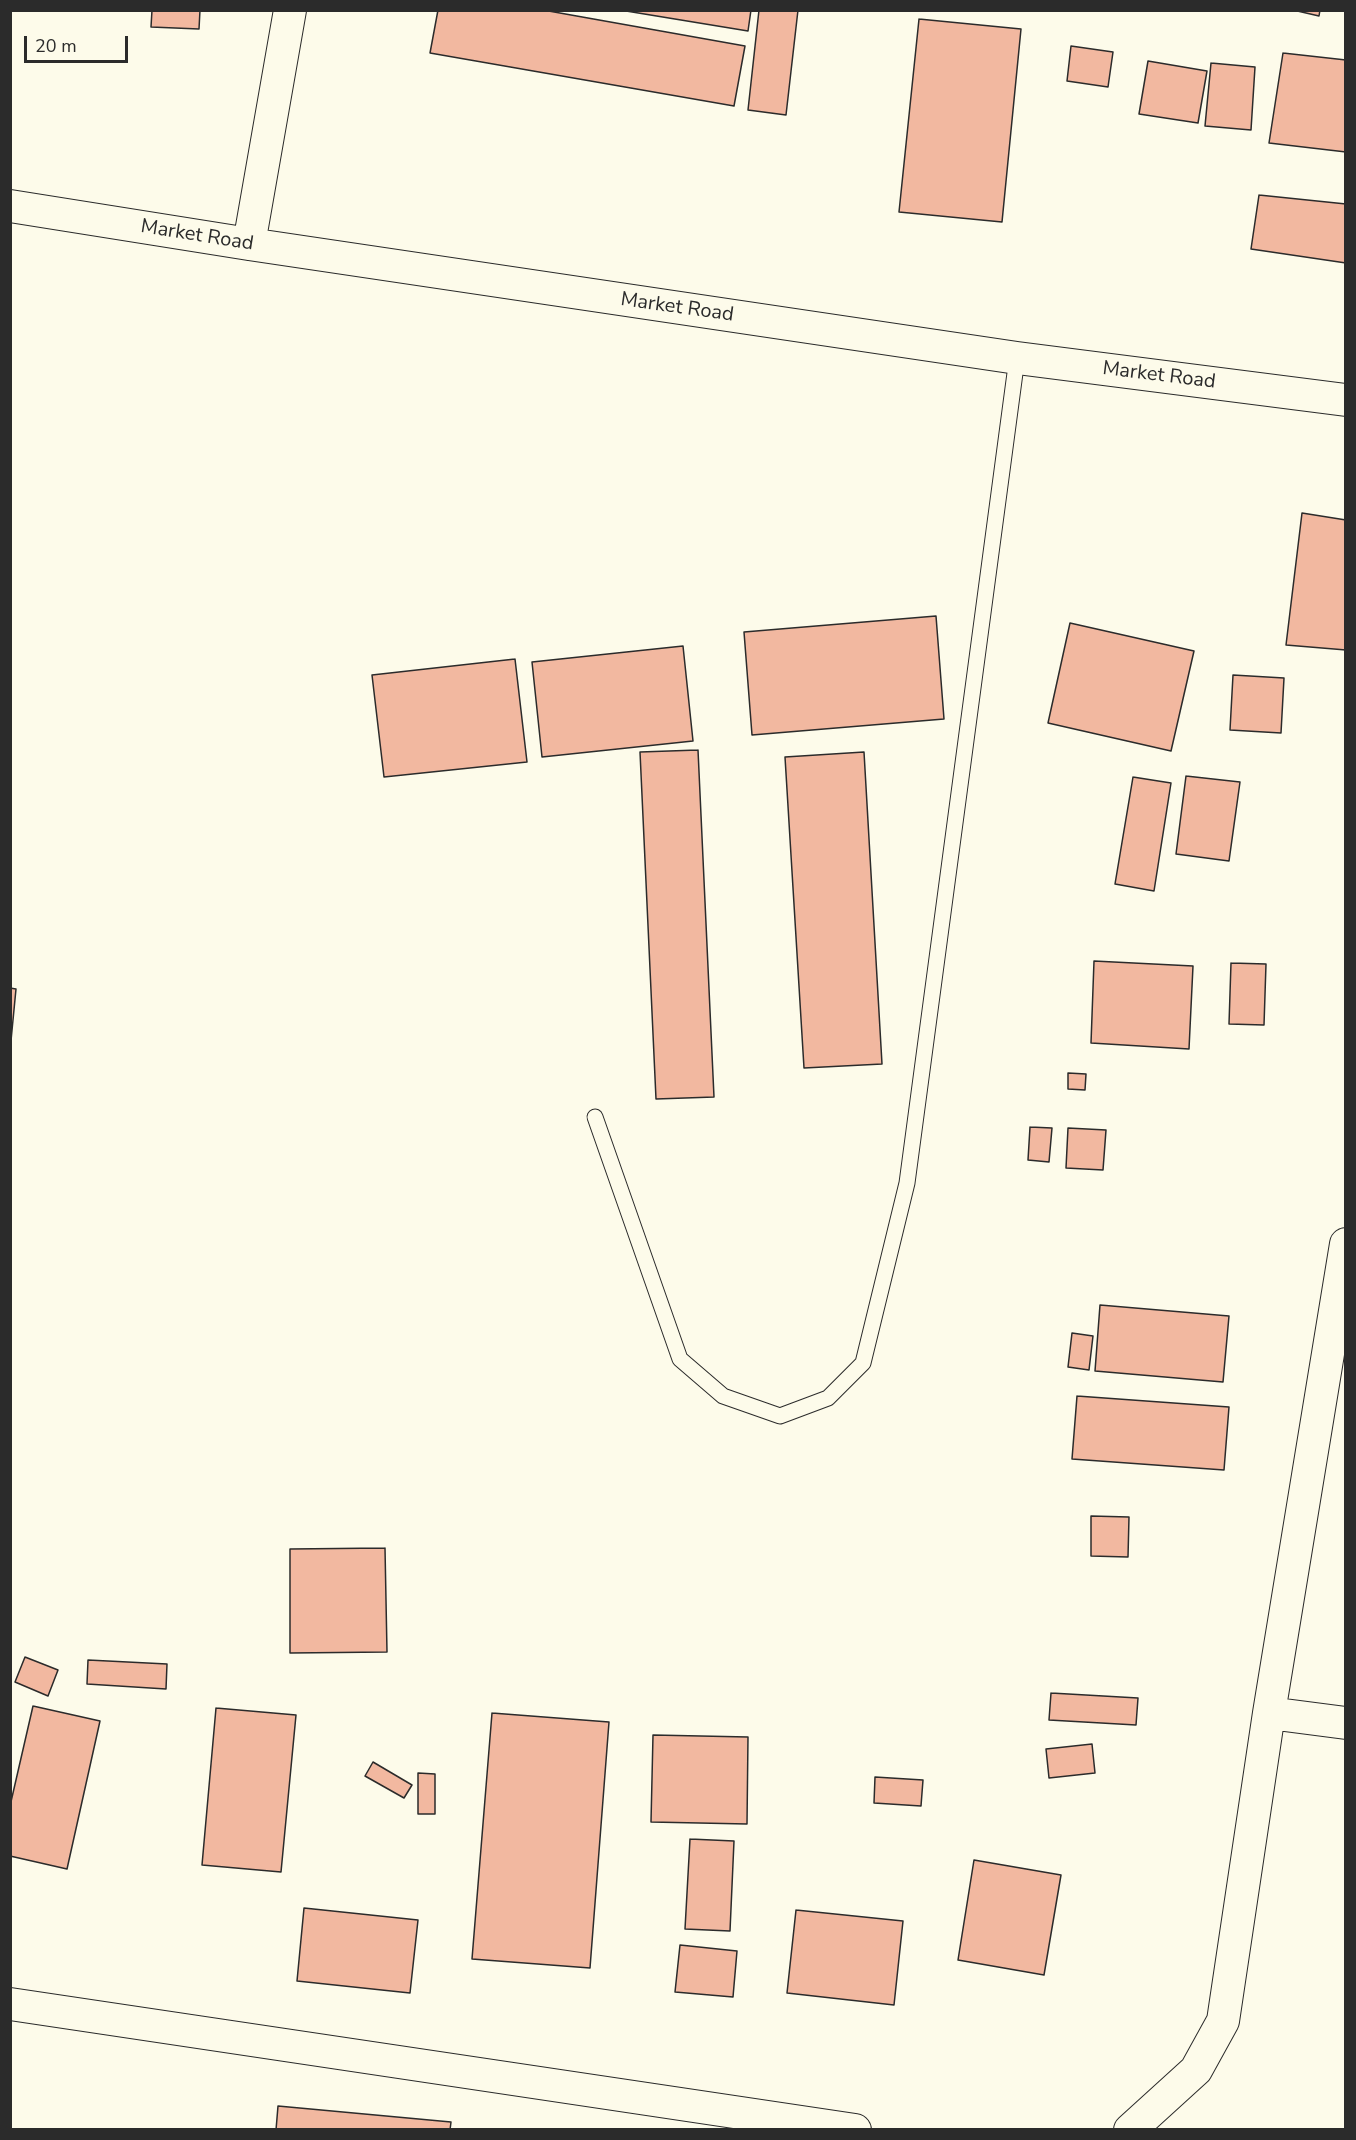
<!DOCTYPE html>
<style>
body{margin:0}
#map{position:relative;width:1356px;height:2140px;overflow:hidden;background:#fdfbea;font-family:"Nunito Sans",sans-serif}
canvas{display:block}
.frame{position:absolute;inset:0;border:12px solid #2b2b2b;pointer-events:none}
.scale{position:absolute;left:24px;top:36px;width:104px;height:27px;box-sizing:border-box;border:3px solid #2b2b2b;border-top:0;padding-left:8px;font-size:18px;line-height:21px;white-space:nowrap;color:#2b2b2b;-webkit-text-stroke:4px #fdfbea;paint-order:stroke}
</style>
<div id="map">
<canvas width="1356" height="2140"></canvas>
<div class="frame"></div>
<div class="scale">20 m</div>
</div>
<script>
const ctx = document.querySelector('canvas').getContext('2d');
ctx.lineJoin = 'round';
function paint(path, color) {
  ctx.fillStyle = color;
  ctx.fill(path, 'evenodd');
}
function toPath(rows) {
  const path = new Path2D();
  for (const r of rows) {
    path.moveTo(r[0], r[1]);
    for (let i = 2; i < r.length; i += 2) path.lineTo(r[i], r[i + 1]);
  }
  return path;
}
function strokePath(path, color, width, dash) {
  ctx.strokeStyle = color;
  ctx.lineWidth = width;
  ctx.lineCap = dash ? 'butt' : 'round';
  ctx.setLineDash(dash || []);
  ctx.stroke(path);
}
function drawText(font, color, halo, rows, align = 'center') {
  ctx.font = font + ' "Nunito Sans",sans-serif';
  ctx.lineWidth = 4.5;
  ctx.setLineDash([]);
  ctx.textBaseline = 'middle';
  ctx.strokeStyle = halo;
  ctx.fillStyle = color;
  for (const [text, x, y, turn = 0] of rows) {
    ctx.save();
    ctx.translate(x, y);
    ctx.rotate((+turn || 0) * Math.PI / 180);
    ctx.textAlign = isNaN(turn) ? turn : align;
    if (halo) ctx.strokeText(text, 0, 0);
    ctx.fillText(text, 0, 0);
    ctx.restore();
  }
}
const building = toPath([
 [152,10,200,10,199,29,151,27,152,10],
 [438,10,543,10,745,46,734,106,430,53,438,10],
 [620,10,751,10,748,31,620,10],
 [759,10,798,10,786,115,748,110,759,10],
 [1293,10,1320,10,1319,16,1293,10],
 [919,19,1021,29,1002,222,899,212,919,19],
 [1071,46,1113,52,1108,87,1067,81,1071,46],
 [1283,53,1346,60,1346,152,1269,143,1283,53],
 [1148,61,1207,71,1198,123,1139,114,1148,61],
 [1211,63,1255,67,1251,130,1205,126,1211,63],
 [1259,195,1346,204,1346,263,1251,249,1259,195],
 [1302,513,1346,520,1346,650,1286,645,1302,513],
 [936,616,944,719,752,735,744,632,936,616],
 [1070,623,1194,651,1171,751,1048,723,1070,623],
 [683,646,693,741,542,757,532,662,683,646],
 [515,659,527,762,384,777,372,675,515,659],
 [1233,675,1284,678,1281,733,1230,730,1233,675],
 [698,750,714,1097,656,1099,640,752,698,750],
 [864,752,882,1064,804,1068,785,757,864,752],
 [1186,776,1240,782,1229,861,1176,854,1186,776],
 [1133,777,1171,783,1154,891,1115,884,1133,777],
 [1094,961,1193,966,1189,1049,1091,1043,1094,961],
 [1231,963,1266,964,1264,1025,1229,1024,1231,963],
 [10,988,16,989,10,1051,10,988],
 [1068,1073,1086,1074,1085,1090,1068,1089,1068,1073],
 [1030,1127,1052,1128,1049,1162,1028,1160,1030,1127],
 [1068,1128,1106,1130,1103,1170,1066,1168,1068,1128],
 [1100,1305,1229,1316,1223,1382,1095,1371,1100,1305],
 [1072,1333,1093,1336,1089,1370,1068,1367,1072,1333],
 [1077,1396,1229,1407,1224,1470,1072,1459,1077,1396],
 [1091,1516,1129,1517,1128,1557,1091,1556,1091,1516],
 [385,1548,387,1652,290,1653,290,1549,385,1548],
 [25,1657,58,1670,48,1696,15,1682,25,1657],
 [88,1660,167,1664,166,1689,87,1684,88,1660],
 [1051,1693,1138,1698,1136,1725,1049,1720,1051,1693],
 [33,1706,100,1721,67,1869,10,1856,10,1806,33,1706],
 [216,1708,296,1715,281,1872,202,1865,216,1708],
 [492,1713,609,1722,590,1968,472,1959,492,1713],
 [653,1735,748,1737,747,1824,651,1822,653,1735],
 [1092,1744,1095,1773,1049,1778,1046,1749,1092,1744],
 [373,1762,412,1785,404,1798,365,1776,373,1762],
 [418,1773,435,1774,435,1814,418,1814,418,1773],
 [875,1777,923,1780,921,1806,874,1803,875,1777],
 [690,1839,734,1841,730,1931,685,1929,690,1839],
 [974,1860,1061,1875,1044,1975,958,1960,974,1860],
 [304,1908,418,1920,410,1993,297,1981,304,1908],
 [796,1910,903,1921,894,2005,787,1993,796,1910],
 [680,1945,737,1951,733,1997,675,1992,680,1945],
 [278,2106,451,2122,450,2130,276,2130,278,2106]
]);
paint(building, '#f2b8a0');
strokePath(building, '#2b2b2b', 1.5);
const service = toPath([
 [595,1117,680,1359,723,1396,780,1416,828,1398,863,1363,907,1183,1017,358]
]);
const minor = toPath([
 [10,206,249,244,1017,358,1346,400],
 [249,244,290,10],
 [1269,1713,1346,1723],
 [10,2004,855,2130],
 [1130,2130,1196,2070,1223,2021,1269,1713,1346,1244]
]);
strokePath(service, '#2b2b2b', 17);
strokePath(minor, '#2b2b2b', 34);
strokePath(service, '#fdfbea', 15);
strokePath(minor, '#fdfbea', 32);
drawText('20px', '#2b2b2b', '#fdfbea', [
 ["Market Road",197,236,9],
 ["Market Road",677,308,8],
 ["Market Road",1159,376,7]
]);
</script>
